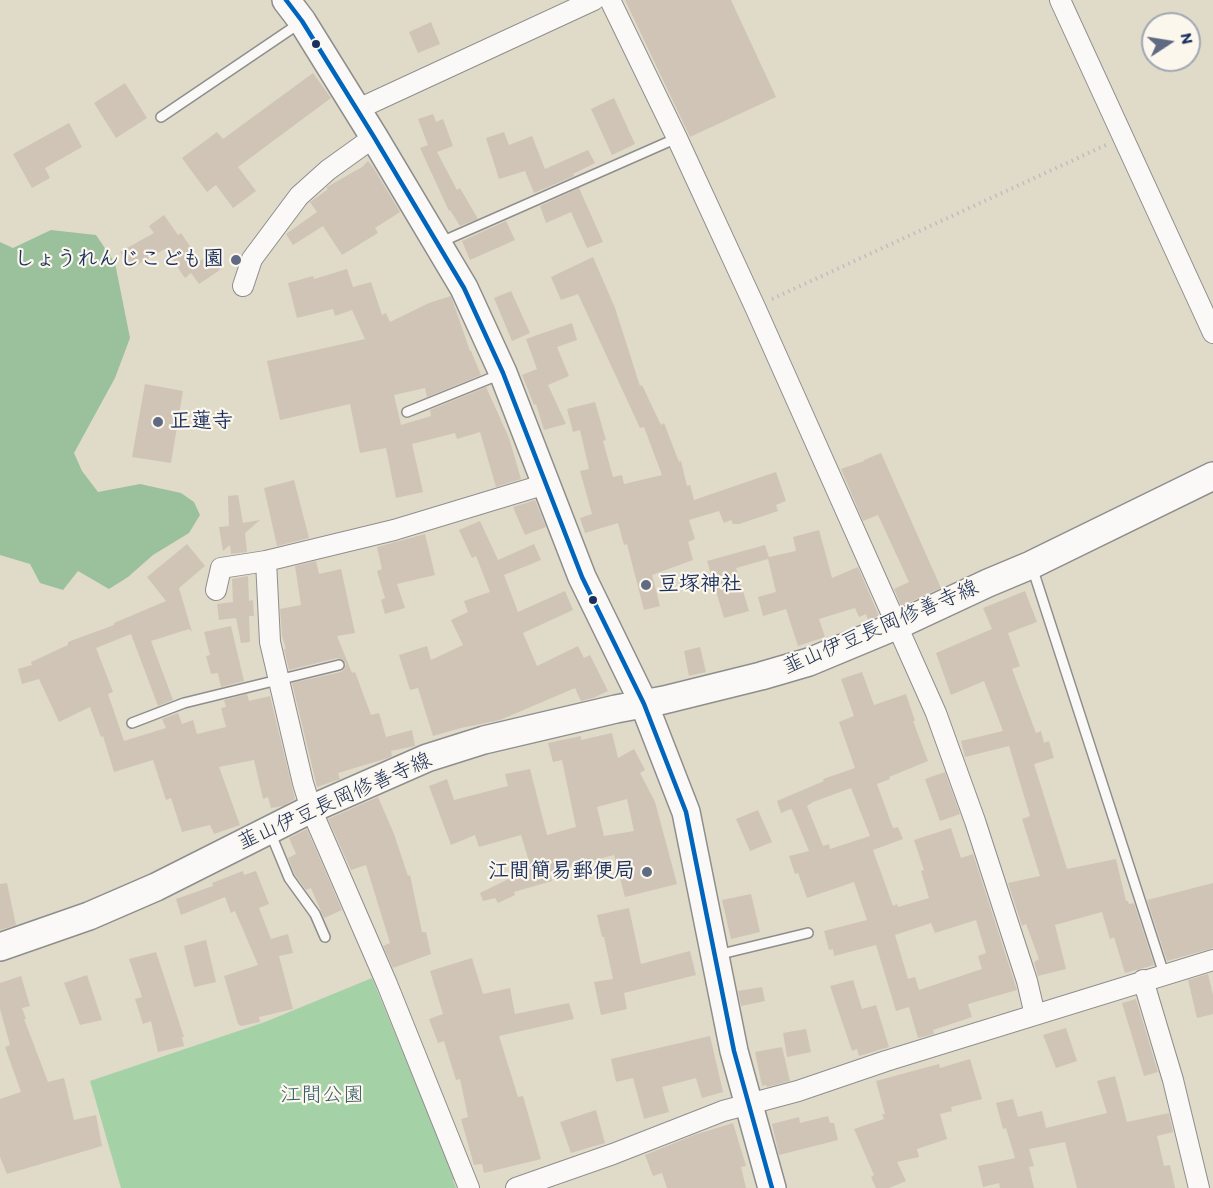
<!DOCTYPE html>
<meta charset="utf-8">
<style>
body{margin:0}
#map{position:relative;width:1213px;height:1188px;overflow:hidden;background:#e0dac8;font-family:Itim,sans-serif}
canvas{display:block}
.north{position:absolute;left:1141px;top:12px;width:60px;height:60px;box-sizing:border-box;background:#fbf7ec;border:2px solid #a1a7b3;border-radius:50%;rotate:78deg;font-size:16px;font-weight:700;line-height:24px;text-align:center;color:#1b2f5e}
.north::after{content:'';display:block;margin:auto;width:21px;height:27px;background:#606b83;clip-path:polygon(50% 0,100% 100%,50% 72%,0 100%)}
</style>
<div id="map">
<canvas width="1213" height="1188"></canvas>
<div class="north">N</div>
</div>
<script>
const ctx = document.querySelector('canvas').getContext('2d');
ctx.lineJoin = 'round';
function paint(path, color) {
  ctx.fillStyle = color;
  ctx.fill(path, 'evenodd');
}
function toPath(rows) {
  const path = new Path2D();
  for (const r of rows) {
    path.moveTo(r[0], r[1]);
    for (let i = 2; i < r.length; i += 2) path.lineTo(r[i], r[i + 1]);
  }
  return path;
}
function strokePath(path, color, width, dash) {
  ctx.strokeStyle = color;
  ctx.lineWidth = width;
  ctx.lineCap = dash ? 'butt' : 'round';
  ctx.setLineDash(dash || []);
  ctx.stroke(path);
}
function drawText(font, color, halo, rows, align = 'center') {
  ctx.font = font + ' Itim,"Klee One",sans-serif';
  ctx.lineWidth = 4.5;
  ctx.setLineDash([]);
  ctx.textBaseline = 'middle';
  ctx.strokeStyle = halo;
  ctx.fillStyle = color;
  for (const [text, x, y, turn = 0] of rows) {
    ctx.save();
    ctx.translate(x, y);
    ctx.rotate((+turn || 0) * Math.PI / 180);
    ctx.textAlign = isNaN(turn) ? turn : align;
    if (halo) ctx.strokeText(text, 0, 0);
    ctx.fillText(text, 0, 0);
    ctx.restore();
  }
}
paint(toPath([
 [372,978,455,1179,453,1180,456,1188,121,1188,90,1081,265,1022]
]), '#a5d1a7');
paint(toPath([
 [51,230,96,235,115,263,130,338,115,378,74,453,82,471,98,492,140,484,181,493,194,502,200,515,189,533,153,555,128,577,109,589,78,571,63,590,40,583,30,564,0,555,0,242,13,248]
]), '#9ac19c');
paint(toPath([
 [625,0,731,0,776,97,690,137],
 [431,22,440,44,418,53,409,32],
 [313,73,331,98,238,167,256,191,233,208,216,185,207,192,182,158,217,132,223,139],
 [125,83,147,118,116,138,94,103],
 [614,98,635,144,612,155,591,109],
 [433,114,436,122,443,119,453,146,437,152,457,190,460,188,478,219,460,226,450,210,449,211,420,148,428,145,418,119],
 [69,123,82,147,45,168,50,178,32,188,13,154],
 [504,132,509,145,532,136,545,169,588,150,595,163,573,174,574,176,534,193,525,171,499,179,486,138],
 [368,161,373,167,400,212,375,228,378,233,342,255,323,226,293,245,286,234,317,212,310,202,327,190,327,187,362,167],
 [579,188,603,242,587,248,571,212,546,223,540,206],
 [164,215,178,235,181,233,200,261,209,254,220,270,199,284,191,273,185,278,165,249,130,269,120,252,154,233,149,226],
 [506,221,515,240,470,260,462,241],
 [593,257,615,308,640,386,642,385,661,425,664,423,679,462,681,461,687,486,690,485,694,500,776,472,786,501,776,505,778,511,739,524,733,524,731,520,724,523,719,511,689,520,695,539,688,542,693,560,652,575,660,606,644,610,627,544,624,545,618,523,585,533,580,518,592,514,580,471,589,469,580,430,573,432,567,409,595,402,606,440,603,441,613,477,622,475,624,484,662,475,644,427,640,428,578,294,561,300,551,277],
 [347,269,353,287,371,282,382,315,386,313,390,322,429,303,451,296,470,351,471,351,481,375,427,397,425,388,394,395,401,425,431,416,430,410,486,387,509,438,521,479,496,487,480,432,457,439,455,433,412,444,423,492,396,498,386,448,360,453,350,404,280,420,267,361,365,339,352,310,335,316,333,309,297,318,288,283,313,276,314,279],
 [511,291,530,333,512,341,494,298],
 [572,323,577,340,557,347,569,376,548,385,566,424,544,430,536,404,534,405,522,375,537,369,526,339],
 [145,384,183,391,171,463,132,457],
 [881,453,941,588,901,606,894,589,909,582,878,515,863,521,841,469,864,461,864,460],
 [294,480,309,538,277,546,264,488],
 [238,495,243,523,260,520,245,533,247,552,231,554,230,545,223,551,219,527,229,526,228,496],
 [535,500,546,527,525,535,513,507],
 [480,521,498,560,534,544,541,560,504,575,518,612,565,591,573,610,523,633,537,666,578,646,584,658,590,655,608,691,593,698,581,701,575,688,500,720,461,728,433,736,418,688,410,690,399,655,427,646,431,660,463,645,451,620,468,612,464,601,490,592,476,556,472,558,459,530],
 [819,530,832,578,858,567,879,616,868,620,866,614,859,617,855,608,819,619,825,637,798,646,786,609,763,616,758,597,776,592,768,559,736,568,749,611,724,618,707,561,765,545,769,557,796,551,793,537],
 [425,534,435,575,397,584,405,608,385,614,381,600,385,598,377,571,382,569,377,547],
 [187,544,205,566,179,588,192,632,189,629,151,641,173,700,158,706,131,634,96,648,113,692,108,694,124,741,166,728,162,719,178,713,182,724,193,720,197,734,226,727,221,708,226,707,224,700,247,694,249,701,270,696,295,799,283,806,271,808,268,797,263,799,254,760,219,767,240,825,214,834,210,825,182,832,171,798,166,800,153,760,114,772,103,736,101,737,90,707,59,722,39,679,22,684,18,669,32,665,31,662,68,645,68,642,114,625,114,623,166,601,147,577],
 [316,561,319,574,341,569,355,633,337,636,352,673,355,672,371,715,379,713,386,737,412,730,415,746,391,751,392,756,388,758,338,773,340,779,317,787,292,683,341,672,344,669,346,664,343,660,337,658,289,670,284,649,286,649,282,636,280,609,301,605,295,566],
 [248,576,249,601,253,600,254,616,249,616,250,642,241,643,236,618,219,620,217,604,233,602,232,579],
 [1025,591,1037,622,1008,633,1020,666,1012,669,1036,733,1041,731,1044,743,1049,741,1054,758,1034,764,1067,869,1116,859,1126,901,1128,901,1129,904,1134,903,1154,965,1125,973,1114,937,1110,939,1102,912,1055,925,1066,969,1038,976,1034,962,1039,959,1026,924,1022,926,1008,883,1040,876,1022,819,1030,816,1009,746,965,757,961,741,1003,731,984,681,951,695,936,653,992,629,983,608],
 [231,626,244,681,221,687,218,673,211,674,206,656,210,655,204,632],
 [700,647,706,672,689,676,684,651],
 [862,672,874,705,906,694,915,721,913,721,928,761,889,777,890,779,877,784,893,828,898,827,903,839,873,850,893,906,897,904,898,907,929,898,921,871,924,870,914,840,951,828,961,858,973,854,1017,990,968,1004,972,1017,933,1030,934,1034,918,1038,909,1007,896,1011,876,945,834,956,833,949,829,950,824,931,867,920,854,882,807,898,798,873,795,874,789,856,809,851,793,812,791,809,781,813,777,801,824,781,823,779,855,768,839,722,854,716,841,679],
 [851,788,870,836,830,849,829,844,823,846,807,806,813,802],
 [976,920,986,953,978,956,982,969,919,990,915,977,908,979,895,935,931,923,935,933],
 [612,733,618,758,634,749,645,770,640,773,655,802,677,884,625,897,614,855,550,872,552,881,514,892,515,895,498,903,495,898,483,901,480,893,531,868,521,835,479,847,475,835,451,845,429,786,447,779,454,800,508,786,505,774,530,769,547,835,576,827,562,760,553,762,548,743,581,736,581,740],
 [627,799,634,831,604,836,597,807],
 [945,772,960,814,940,821,925,779],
 [378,797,394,834,408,876,410,875,422,932,426,932,431,954,393,968,383,946,390,943,366,865,351,870,328,819],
 [758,810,772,842,750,851,736,819],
 [307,829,342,910,324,918,311,888,306,890,295,875,288,858,296,854,289,838],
 [243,871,244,875,256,871,269,904,259,908,271,939,288,934,293,953,279,956,293,1009,259,1017,260,1022,241,1026,238,1024,224,976,258,965,235,911,231,913,225,897,181,915,176,899,213,886,212,883],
 [7,883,16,925,0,930,0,884],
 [1213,883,1213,948,1167,961,1147,900],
 [751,894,760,932,731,939,722,900],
 [629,908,641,964,690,951,696,975,624,993,627,1009,601,1015,594,982,613,979,604,937,602,937,597,915],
 [206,940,216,982,194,987,184,946],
 [156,952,184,1037,182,1037,184,1046,158,1052,151,1021,143,1024,135,999,142,997,129,959],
 [472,958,483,994,510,988,515,1014,569,1003,574,1019,499,1036,518,1097,523,1096,541,1159,484,1173,482,1164,474,1165,461,1119,468,1117,460,1079,456,1080,444,1041,438,1043,429,1019,443,1014,430,971],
 [1208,974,1213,995,1213,1014,1197,1018,1188,980],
 [87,975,102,1020,80,1025,64,983],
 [21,976,30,1006,22,1008,26,1019,24,1019,48,1082,64,1078,74,1120,96,1115,102,1146,7,1174,0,1157,0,1099,21,1092,5,1047,10,1045,0,1009,0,983],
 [853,980,862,1009,876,1005,889,1047,859,1056,857,1049,852,1051,830,986],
 [762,987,765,1001,741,1006,738,991],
 [1136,999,1158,1072,1144,1076,1122,1003],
 [1066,1028,1077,1061,1056,1068,1043,1035],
 [806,1029,811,1052,787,1057,783,1033],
 [710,1036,723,1092,702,1098,696,1078,662,1087,669,1112,644,1119,633,1078,616,1082,611,1059],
 [782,1047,790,1081,767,1087,766,1085,762,1086,755,1052],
 [970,1059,982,1099,951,1107,952,1111,940,1114,947,1139,917,1149,919,1157,897,1162,906,1181,889,1188,876,1188,871,1177,874,1175,854,1129,884,1119,882,1114,885,1114,876,1081,939,1064,940,1068],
 [1115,1076,1127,1122,1169,1113,1173,1132,1157,1136,1164,1166,1170,1165,1175,1188,1077,1188,1065,1142,1029,1149,1034,1166,1029,1167,1034,1188,1000,1188,999,1183,983,1187,978,1166,1015,1158,1006,1128,1003,1129,996,1103,1013,1099,1018,1117,1042,1111,1046,1128,1107,1113,1097,1081],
 [596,1110,605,1143,571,1153,560,1122],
 [828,1116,830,1123,834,1123,838,1140,779,1155,772,1124,799,1117,800,1123],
 [733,1123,746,1166,741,1167,746,1188,667,1188,662,1173,653,1176,645,1155,694,1135]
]), '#d0c4b7');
const service = toPath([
 [161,117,300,23],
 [441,242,677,138],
 [407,412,501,374],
 [1032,567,1164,974],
 [132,723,184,703,339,665],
 [270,832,289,878,315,914,325,937],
 [717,955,808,933]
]);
const minor = toPath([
 [610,0,677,138,755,307,936,713,975,821,1027,981,1035,1015],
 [1060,0,1213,333],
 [356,110,594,0],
 [243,286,252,259,299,196,328,170,374,137],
 [266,561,270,642,303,783,311,809,387,984,469,1188],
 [216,590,221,568,266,561,394,530,546,484],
 [1143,980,1173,1080,1199,1188],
 [516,1188,613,1154,723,1111,798,1091,886,1061,1213,960]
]);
const secondary = toPath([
 [286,0,302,21,374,137,464,288,503,373,582,577,644,704,686,812,734,1051,772,1188],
 [0,947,89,916,156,887,311,809,427,758,484,740,616,709,664,700,761,676,809,662,898,625,988,583,1031,565,1213,476]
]);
strokePath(service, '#8e8e8d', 12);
strokePath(minor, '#8e8e8d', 22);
strokePath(secondary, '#8e8e8d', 30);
strokePath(toPath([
 [772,299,1106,145]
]), '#bdbec0', 4, [1.5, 4.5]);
strokePath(service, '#faf9f7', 9);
strokePath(minor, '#faf9f7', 20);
strokePath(secondary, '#faf9f7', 27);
strokePath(toPath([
 [286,0,302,21,374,137,464,288,503,373,582,577,644,704,686,812,734,1051,772,1188]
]), '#0065bd', 4.5);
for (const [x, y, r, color] of [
 [316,44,5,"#1b2f5e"],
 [236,260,6,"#606b83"],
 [158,422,6,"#606b83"],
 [646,585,6,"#606b83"],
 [593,600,5,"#1b2f5e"],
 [647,872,6,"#606b83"]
]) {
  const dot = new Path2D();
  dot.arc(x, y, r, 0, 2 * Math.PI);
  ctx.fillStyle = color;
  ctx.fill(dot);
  strokePath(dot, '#fbf7ec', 2);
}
drawText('bold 21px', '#1b2f5e', '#fbf7ec', [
 ["しょうれんじこども園",224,260],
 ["正蓮寺",170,422,"left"],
 ["豆塚神社",658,585,"left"],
 ["江間簡易郵便局",635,872]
], 'right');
drawText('21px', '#1b2f5e', '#fbf7ec', [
 ["韮山伊豆長岡修善寺線",881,628,-23],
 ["韮山伊豆長岡修善寺線",335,802,-24]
]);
drawText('21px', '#365d6c', '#fbf7ec', [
 ["江間公園",322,1096]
]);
</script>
